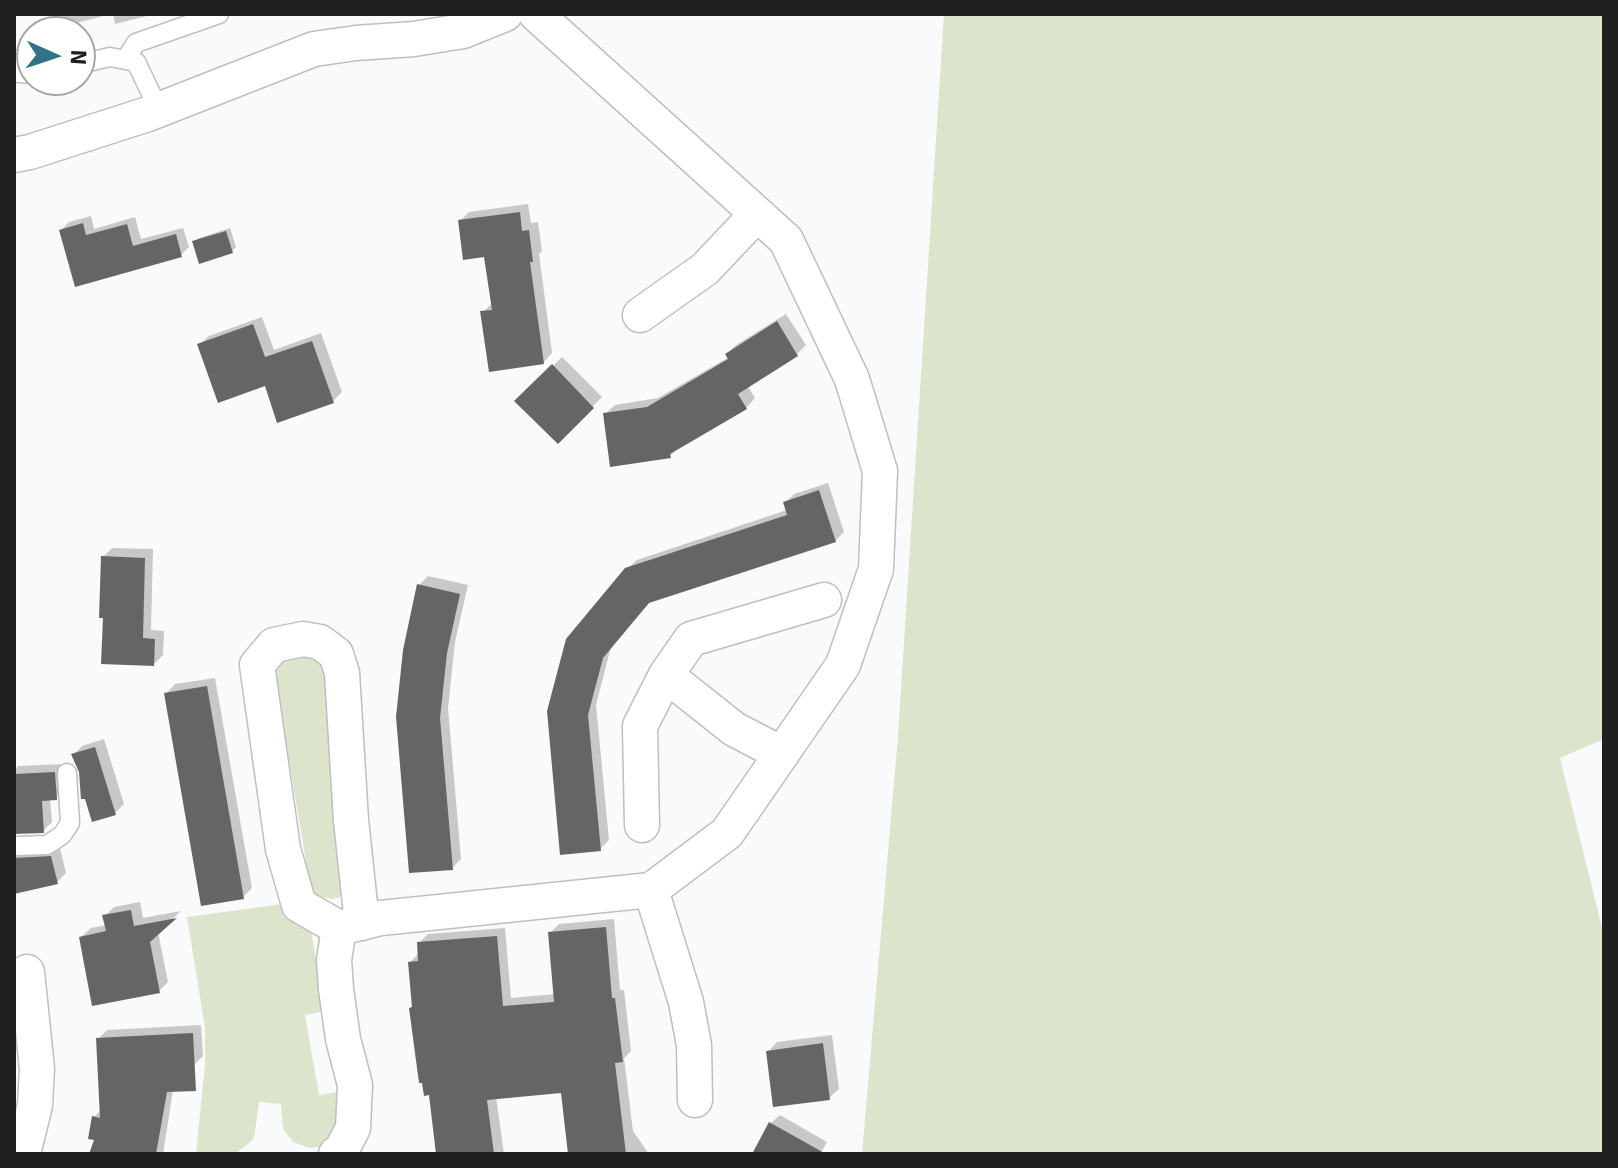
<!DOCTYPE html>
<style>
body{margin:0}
#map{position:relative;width:1618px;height:1168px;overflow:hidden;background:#f9fafb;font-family:Signika,sans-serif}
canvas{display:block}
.frame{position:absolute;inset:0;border:16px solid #202021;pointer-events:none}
.north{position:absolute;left:16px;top:16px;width:80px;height:80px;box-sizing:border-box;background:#fff;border:2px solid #a6a6a6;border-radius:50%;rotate:93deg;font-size:22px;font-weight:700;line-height:32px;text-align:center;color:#202021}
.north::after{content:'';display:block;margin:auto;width:28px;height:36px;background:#327486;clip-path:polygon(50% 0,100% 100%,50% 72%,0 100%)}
</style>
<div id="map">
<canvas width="1618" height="1168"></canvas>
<div class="frame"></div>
<div class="north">N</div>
</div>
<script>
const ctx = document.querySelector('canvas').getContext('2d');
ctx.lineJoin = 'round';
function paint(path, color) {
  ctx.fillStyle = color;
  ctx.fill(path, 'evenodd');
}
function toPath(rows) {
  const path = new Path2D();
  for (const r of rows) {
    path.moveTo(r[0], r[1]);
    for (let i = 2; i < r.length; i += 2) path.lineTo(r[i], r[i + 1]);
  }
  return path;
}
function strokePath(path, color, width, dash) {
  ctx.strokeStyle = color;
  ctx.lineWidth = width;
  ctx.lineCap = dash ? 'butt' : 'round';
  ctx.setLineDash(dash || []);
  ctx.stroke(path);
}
paint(toPath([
 [944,14,1604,14,1604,739,1560,758,1604,936,1604,1154,862,1154,898,736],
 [313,654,329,672,344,891,340,897,332,899,316,896,309,880,275,675,276,667,281,660],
 [282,904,311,931,325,1011,305,1015,319,1095,349,1090,348,1115,326,1146,310,1148,293,1142,283,1129,281,1104,259,1102,254,1138,248,1144,236,1153,196,1154,205,1064,205,1028,187,917]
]), '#dde4cc');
paint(toPath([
 [49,14,111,14,53,29],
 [113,14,155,14,115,24],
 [528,204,531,223,538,222,542,251,539,254,552,353,543,363,483,312,493,302,486,254,460,221,469,212],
 [91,216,94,229,135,217,141,239,183,228,189,247,181,255,77,285,61,230,69,222],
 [230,228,236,247,232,251,195,242,199,238],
 [786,314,806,345,797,354,747,385,755,398,746,408,679,447,670,456,605,414,615,405,658,398,729,357,727,354,736,345],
 [262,317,274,350,321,333,342,392,333,401,199,345,209,336],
 [562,357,602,397,558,441,517,401],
 [828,483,844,532,835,541,650,601,611,647,596,705,609,840,600,849,549,711,627,569,637,560,787,510,785,503,794,494],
 [112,548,153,549,151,630,164,631,163,655,154,664,103,557],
 [428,576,468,585,455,642,448,708,461,859,452,868,419,585],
 [215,678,252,888,243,897,166,694,175,684],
 [104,739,124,804,115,813,86,797,81,771,73,755,82,746],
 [64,764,65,789,56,798,50,799,52,822,43,831,14,833,14,771,18,766],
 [60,848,66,873,57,882,14,892,14,854,23,849],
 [140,902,143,918,181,911,158,932,168,982,159,991,81,937,91,928,106,925,105,916,114,907],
 [614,919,620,990,624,990,631,1051,624,1058,633,1131,649,1154,570,1154,562,1090,496,1097,504,1154,438,1154,430,1093,414,1006,410,962,419,953,419,943,428,934,505,928,511,998,556,994,550,933,559,924],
 [201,1025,203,1056,195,1064,190,1080,173,1090,163,1154,91,1154,97,1139,94,1117,102,1109,98,1039,107,1030],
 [832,1035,839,1089,829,1098,768,1052,777,1042],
 [780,1115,827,1142,820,1154,754,1154,771,1123]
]), '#0003');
paint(toPath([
 [520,212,522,231,529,230,533,262,530,262,544,364,489,372,480,311,492,310,484,257,463,260,458,220],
 [83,223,86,235,127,224,133,246,176,234,182,257,75,287,59,230],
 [226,231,233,253,199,264,192,241],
 [777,321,798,356,738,394,747,409,670,454,671,458,610,467,603,413,647,407,728,359,725,354],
 [253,324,265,357,312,341,334,403,277,423,265,386,218,403,197,344],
 [552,364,594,408,558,444,514,401],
 [819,490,836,542,649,603,603,658,588,715,601,851,560,855,547,711,566,639,625,568,787,515,783,502],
 [101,556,145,558,143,638,155,639,154,666,101,664,103,618,99,618],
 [417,584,460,594,447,653,440,718,453,870,409,873,396,717,403,650],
 [207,686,244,899,201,906,164,693],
 [95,747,116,815,92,822,85,799,81,799,79,772,71,754],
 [55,772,57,800,42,801,44,833,14,834,14,774],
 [51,856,58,884,14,894,14,858],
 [131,910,134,926,177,918,150,942,160,993,92,1006,79,937,106,931,102,915],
 [606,927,612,998,615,998,623,1062,615,1063,626,1154,568,1154,561,1093,487,1100,494,1154,436,1154,429,1095,424,1096,422,1083,419,1083,409,1008,412,1007,408,962,418,961,417,942,497,936,503,1006,554,1002,548,932],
 [193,1033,196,1091,167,1092,156,1154,89,1154,94,1140,88,1139,92,1116,100,1118,96,1038],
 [823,1043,830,1100,773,1107,766,1051],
 [769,1122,826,1154,752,1154]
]), '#666464');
const service = toPath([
 [14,59,19,73,32,74],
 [125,60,136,43,219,14],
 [80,64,110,57,136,62,159,110],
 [14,846,47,845,62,835,70,823,67,773]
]);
const minor = toPath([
 [14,155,30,152,148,114,314,49,356,43,414,39,463,31,505,14],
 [640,315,705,269,757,214],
 [666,675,734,729,782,754],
 [642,825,640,726,666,675,691,639,824,600],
 [651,890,686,1002,694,1045,695,1100],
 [339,928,299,905,283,849,257,665,274,645,303,639,320,642,336,654,342,673,351,820,362,923],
 [23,1154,35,1105,37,1069,27,972],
 [336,1154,340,1153,353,1128,355,1085,343,1039,336,989,334,960,339,928,381,918,651,890,727,833,843,665,876,569,880,471,852,379,786,240,536,14]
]);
strokePath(service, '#bebfc0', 21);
strokePath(minor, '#bebfc0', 37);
strokePath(service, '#fff', 18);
strokePath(minor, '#fff', 34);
</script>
